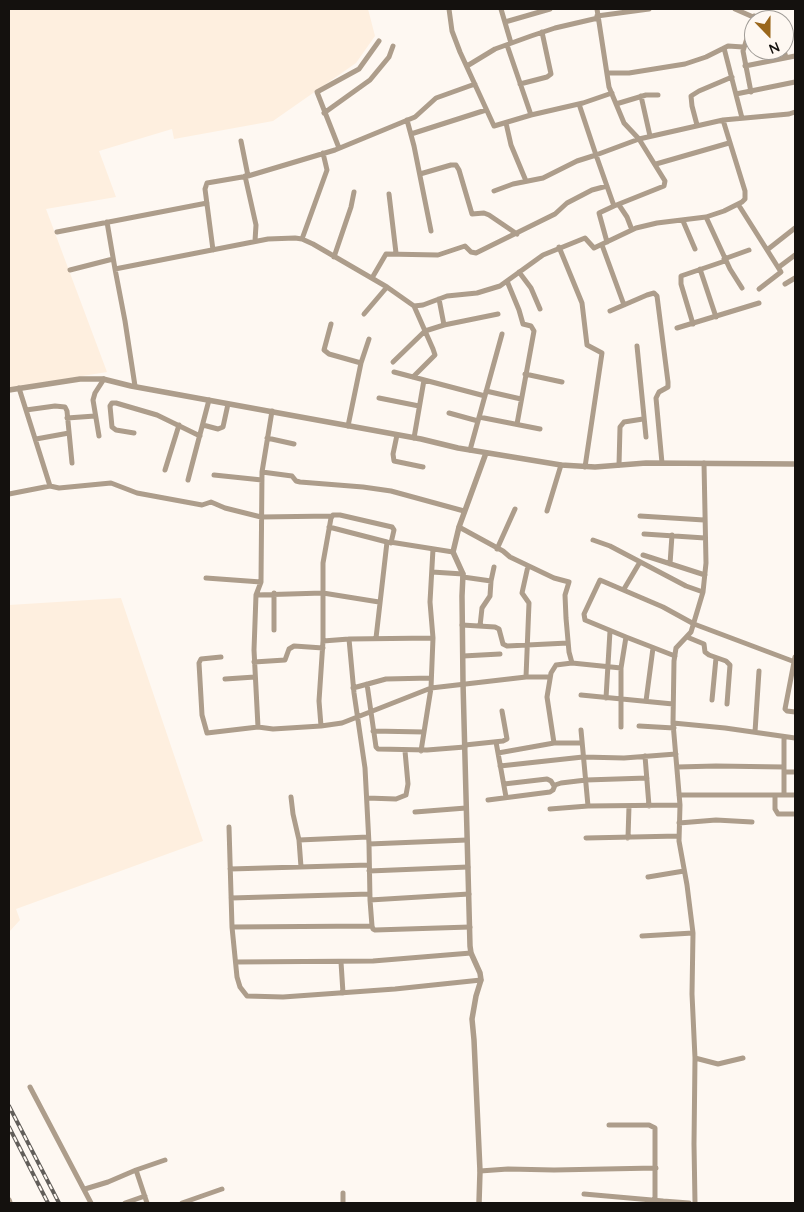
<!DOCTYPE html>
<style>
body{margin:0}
#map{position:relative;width:804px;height:1212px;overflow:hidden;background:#fef8f2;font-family:Quicksand,sans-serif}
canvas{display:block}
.frame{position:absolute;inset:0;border:10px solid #14110e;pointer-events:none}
.north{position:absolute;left:744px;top:10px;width:50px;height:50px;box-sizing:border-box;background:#fef8f2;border:1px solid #a09c97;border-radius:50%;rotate:158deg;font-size:14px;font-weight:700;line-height:20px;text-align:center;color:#14110e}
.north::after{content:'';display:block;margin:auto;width:18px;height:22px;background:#9a671c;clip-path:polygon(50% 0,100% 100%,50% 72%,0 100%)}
</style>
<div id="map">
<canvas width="804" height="1212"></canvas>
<div class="frame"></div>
<div class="north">N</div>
</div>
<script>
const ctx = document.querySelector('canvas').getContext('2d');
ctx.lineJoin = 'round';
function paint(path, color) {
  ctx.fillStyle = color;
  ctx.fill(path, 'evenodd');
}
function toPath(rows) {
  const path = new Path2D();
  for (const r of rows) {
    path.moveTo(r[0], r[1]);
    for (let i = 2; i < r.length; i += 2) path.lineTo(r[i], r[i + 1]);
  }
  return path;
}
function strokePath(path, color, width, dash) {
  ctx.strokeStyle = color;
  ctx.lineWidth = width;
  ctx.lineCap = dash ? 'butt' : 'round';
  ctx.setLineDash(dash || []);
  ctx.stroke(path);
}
paint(toPath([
 [9,9,368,9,375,36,356,63,273,121,174,139,172,129,99,151,116,197,46,209,107,372,9,388],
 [121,598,203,841,16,909,20,920,9,932,9,605]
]), '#feefdf');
strokePath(toPath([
 [449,9,452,31,460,52,494,126,531,115,583,103,612,93],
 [501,9,511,43],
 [597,9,609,87,624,123,639,139,723,120,789,114,795,112],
 [735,9,760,20],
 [597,16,649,9],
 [505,22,550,9],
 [507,45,531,115],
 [724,48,742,118],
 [784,50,786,58],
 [467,66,495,49,531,36,555,28,598,18],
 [745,66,795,56],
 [607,73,629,73,685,64,706,57,728,46,743,47],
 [520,84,547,77,551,74,542,32],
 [751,92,743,51,754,16],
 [736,94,795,82],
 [641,96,650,136],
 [616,104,646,95,658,95],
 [324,113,370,80,389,57,393,46],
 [407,120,414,146,431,231],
 [506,123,511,145,526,181],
 [697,125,692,106,691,96,699,91,732,77],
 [411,134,486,110],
 [241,141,248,176],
 [339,148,317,92,359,69,379,41],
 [656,164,729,143],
 [420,174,451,165,456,165,459,170,472,214,484,213,489,215,517,234],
 [245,176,256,225,255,241],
 [494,191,513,184,543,178,577,161,596,155,639,139,665,181,664,186,614,206,596,155,579,104],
 [389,194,396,253],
 [738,204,781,272,759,289],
 [619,205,627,217,632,230],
 [706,217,730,269,742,288],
 [683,221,695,249],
 [107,222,115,269],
 [57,232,207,203],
 [302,239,327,170,323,153],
 [607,242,599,213,614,206],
 [602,245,624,305],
 [559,247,582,303,587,345,602,353,585,467],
 [213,250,205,189,207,183,248,176,335,150,415,117,436,98,475,84],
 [767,250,795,228],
 [334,257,351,207,354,192],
 [724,259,749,250],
 [779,267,795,255],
 [700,269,716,317],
 [70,270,113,259],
 [519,272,531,288,540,309],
 [372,278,386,254,438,255,465,246,471,252,476,253,555,214,567,203,592,190,607,186],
 [507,281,519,310,523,324,531,326,534,331,517,424],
 [785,284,795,278],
 [439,299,444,325,498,314],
 [610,311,647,295,654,293,657,296,668,382,668,387,659,392,656,398,662,463],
 [364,314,387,287],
 [331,324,324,350,329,354,361,363],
 [693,324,681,284,681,276,725,261],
 [677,328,759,303],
 [637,346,646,437],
 [393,362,425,331,444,325],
 [394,372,485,396],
 [525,374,562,382],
 [413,377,435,355,433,349,414,306],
 [135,386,125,321,115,269,268,239,295,238,302,239,313,244,387,287,414,306,423,305,447,296,477,293,500,286,543,255,585,238,594,248,636,228,657,223,706,217,724,211,742,202,745,199,745,191,723,120],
 [19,388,50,486,59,488,111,483,137,493,202,505,211,502,225,508,261,517,332,516],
 [486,391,521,399],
 [379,398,419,406],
 [26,410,55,406,65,407,67,411,72,463],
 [449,413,478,421],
 [479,417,540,429],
 [67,418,95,416],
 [203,425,218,429,223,427,228,404],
 [348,426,361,363,369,339],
 [134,433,116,430,112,427,110,406,112,403,116,403,157,415,200,436],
 [397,435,393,454,394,461,423,467],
 [99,436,93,400,95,393,104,379],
 [267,438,294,444],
 [414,438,424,380],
 [36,439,69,433],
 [470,450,502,334],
 [619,465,620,427,624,422,643,419],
 [165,470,179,425],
 [262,472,292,476,296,481,300,482,363,487,391,491,464,511],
 [214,475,262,480],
 [188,480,209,400],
 [9,494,50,486],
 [547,511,561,465],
 [640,516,704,520],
 [329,527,387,542,376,638],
 [459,527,503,551,510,557,554,578,569,582,565,595,566,618,569,652,572,663],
 [644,534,705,538],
 [593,540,610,546,686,586,703,592],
 [390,542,453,552],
 [497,549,515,509],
 [643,555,705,575],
 [670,564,672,535],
 [432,572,463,574],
 [463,577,491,581],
 [206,578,261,582],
 [624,589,640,562],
 [274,593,274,630],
 [256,595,323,593,379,602],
 [462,625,495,627,499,629,503,644,507,646,568,643],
 [480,626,482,608,490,596,491,581,494,567],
 [626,637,585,620,584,614,600,580,663,607,694,624,795,662],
 [687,637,704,644,705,652,709,655,726,661,730,665,727,704],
 [349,639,354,693,365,768,369,844],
 [323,641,349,639,433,638],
 [463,656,500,654],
 [221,657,201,659,199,663,202,715,207,733,258,727,254,650,256,595,261,582,262,472,272,411],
 [795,657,785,709,787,711,795,712],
 [254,662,285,660,289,649,294,646,323,648],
 [621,668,621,727],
 [526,677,529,603,522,593,528,566],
 [225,679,255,677],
 [367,684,376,747,378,749,427,750,465,747],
 [353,688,386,679,431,678],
 [581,695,673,704],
 [606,698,610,631],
 [712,700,716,658],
 [646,701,653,648],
 [673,723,725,728,795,738],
 [321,726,342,723,431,688,526,677,550,677],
 [639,726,674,728],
 [258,727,273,729,321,726,319,701,323,641,323,563,331,518,333,515,340,515,392,527,394,530,391,543],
 [581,730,588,806],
 [373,731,424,732],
 [755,732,759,671],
 [784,737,784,795],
 [496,742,506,797],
 [554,743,547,697,551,673,556,665,572,663,621,668,626,637,675,656],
 [465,745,503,741,507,739,502,711],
 [421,751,431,688,433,638,430,602,433,549],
 [498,753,554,743,582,743],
 [645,756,649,806],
 [500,766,583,757,624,758,676,754],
 [677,767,716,766,784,767],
 [784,772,795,772],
 [504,784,547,779,551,781,554,786],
 [679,795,795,795],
 [775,795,775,809,778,814,795,814],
 [291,797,293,814,299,840,301,867],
 [367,798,396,799,406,795,408,784,405,751],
 [488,800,550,792,553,790,555,785,561,783,586,780,647,778],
 [550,809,588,806,680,805],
 [415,812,466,808],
 [679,823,716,820,752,822],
 [229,827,232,927,237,977,240,987,247,996,283,997,395,989,481,980],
 [586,838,679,836],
 [628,838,629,806],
 [299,840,368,837],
 [467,840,369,844,370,900,372,926,373,929,375,930,470,927],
 [230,869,369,865],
 [369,871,468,867],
 [648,877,684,871],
 [231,898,370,894],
 [370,900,469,894],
 [232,927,372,926],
 [642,936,693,933],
 [236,962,373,961,471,953],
 [341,962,343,993],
 [695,1058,718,1064,743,1058],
 [30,1087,91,1203],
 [609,1125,649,1125,655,1128,655,1200],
 [136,1170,165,1160],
 [480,1171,508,1169,554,1170,656,1168],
 [85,1189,108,1182,136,1170,147,1203],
 [584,1194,663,1201,663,1203],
 [663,1201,689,1203],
 [125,1203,145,1196],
 [182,1203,222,1189],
 [343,1203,343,1193],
 [695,1203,694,1144,695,1058,692,994,693,933,687,885,679,841,680,805,673,723,674,661,676,648,691,632,703,592,706,563,704,463]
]), '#ad9d8b', 5);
strokePath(toPath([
 [9,390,80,379,103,379,131,386,421,439,458,448,561,465,595,467,646,463,795,464],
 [9,1200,10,1203],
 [479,1203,480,1171,474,1040,472,1019,476,996,481,980,480,973,471,953,470,946,463,683,462,596,463,574,453,552,459,527,486,453]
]), '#ad9d8b', 5.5);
const rail = toPath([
 [9,1106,59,1203],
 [9,1127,48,1203]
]);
strokePath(rail, '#625e5a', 4);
strokePath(rail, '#fef8f2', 2, [5.5]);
</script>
